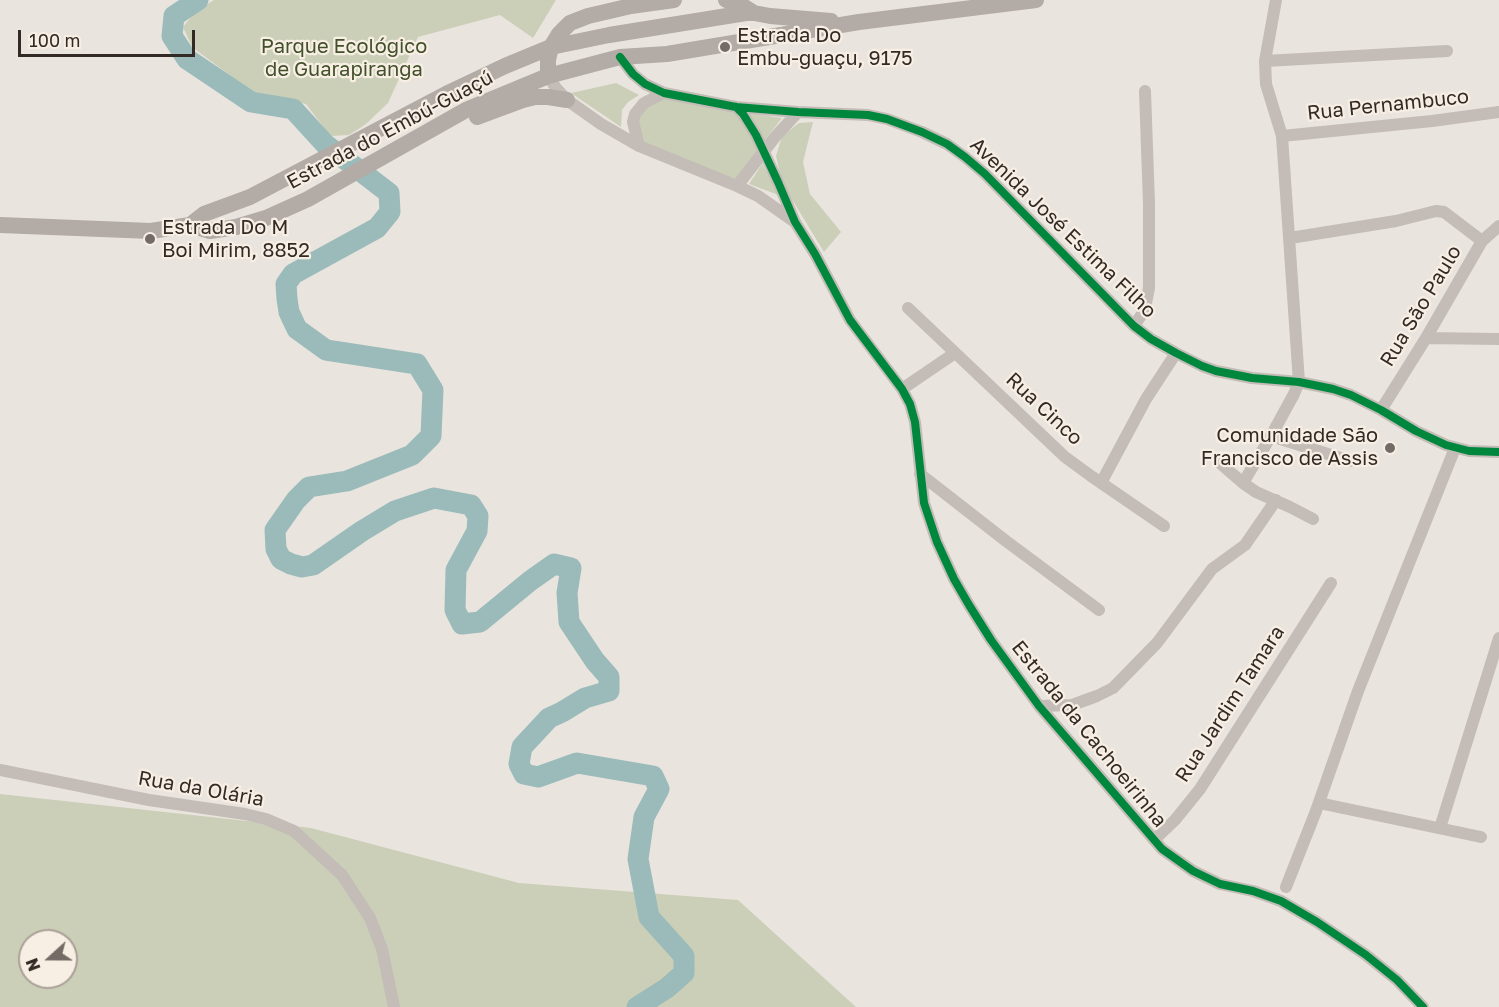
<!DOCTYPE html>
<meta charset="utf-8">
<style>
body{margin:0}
#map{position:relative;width:1499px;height:1007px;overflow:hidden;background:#eae4de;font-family:"Golos Text",sans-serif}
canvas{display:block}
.north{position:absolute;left:18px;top:929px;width:60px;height:60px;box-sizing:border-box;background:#f8efe4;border:2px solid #a9a098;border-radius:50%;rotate:249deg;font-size:16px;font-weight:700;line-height:24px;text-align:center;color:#332a26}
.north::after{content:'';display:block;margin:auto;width:21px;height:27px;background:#736b66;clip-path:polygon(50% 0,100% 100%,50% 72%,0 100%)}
.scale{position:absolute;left:18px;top:30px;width:177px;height:27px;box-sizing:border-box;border:3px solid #332a26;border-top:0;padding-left:8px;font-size:18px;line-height:21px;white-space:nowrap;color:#332a26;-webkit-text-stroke:4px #f8efe4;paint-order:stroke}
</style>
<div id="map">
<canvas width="1499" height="1007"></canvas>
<div class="north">N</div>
<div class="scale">100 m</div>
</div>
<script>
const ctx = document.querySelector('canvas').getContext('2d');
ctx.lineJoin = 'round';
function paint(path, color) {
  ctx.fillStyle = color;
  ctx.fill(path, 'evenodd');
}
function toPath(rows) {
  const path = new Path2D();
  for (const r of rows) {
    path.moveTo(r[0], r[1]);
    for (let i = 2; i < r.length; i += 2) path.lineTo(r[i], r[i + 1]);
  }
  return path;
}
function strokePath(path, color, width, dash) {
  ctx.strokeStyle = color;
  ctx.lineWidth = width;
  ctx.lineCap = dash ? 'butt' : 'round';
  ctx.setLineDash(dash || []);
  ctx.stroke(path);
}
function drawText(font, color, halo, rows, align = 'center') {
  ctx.font = font + ' "Golos Text",sans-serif';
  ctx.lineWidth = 4.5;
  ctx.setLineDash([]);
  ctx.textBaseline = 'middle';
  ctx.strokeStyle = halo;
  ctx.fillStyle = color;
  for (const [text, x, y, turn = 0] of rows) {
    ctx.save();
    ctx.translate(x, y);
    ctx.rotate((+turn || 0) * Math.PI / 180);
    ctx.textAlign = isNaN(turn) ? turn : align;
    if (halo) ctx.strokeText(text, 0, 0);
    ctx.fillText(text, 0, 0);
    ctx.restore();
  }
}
paint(toPath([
 [214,0,556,0,533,38,500,15,418,37,388,103,366,124,349,135,330,136,306,104,255,94,192,47,183,27,195,12],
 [616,83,639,95,628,102,622,110,621,127,571,93],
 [666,94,733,107,763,152,737,186,644,147,637,114],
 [749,114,761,115,782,118,764,141],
 [813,122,803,162,810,194,841,232,824,252,782,183,776,156,782,136,799,123],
 [762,164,781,196,749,184],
 [0,794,311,828,519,883,738,900,856,1007,0,1007],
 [30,941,66,941,66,977,30,977]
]), '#cbcfb8');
strokePath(toPath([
 [198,0,174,16,172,36,187,59,251,102,293,109,325,144,389,193,390,212,377,228,293,274,286,284,287,299,289,312,297,329,326,350,417,364,433,390,431,436,412,455,347,481,309,487,296,500,275,530,276,549,281,559,291,564,302,567,313,565,362,531,395,511,434,498,471,505,478,516,477,531,456,570,455,610,462,624,480,622,530,581,554,564,571,568,567,593,569,622,595,661,609,677,609,691,585,698,562,712,549,718,522,747,519,764,524,774,538,777,577,763,653,776,659,789,644,817,638,859,649,917,684,956,684,973,667,988,637,1007]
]), '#9abbba', 21);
strokePath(toPath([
 [620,57,633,74,645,84,664,93,736,107,798,112,868,115,887,119,922,132,947,144,965,157,985,174,1134,326,1151,339,1176,353,1202,366,1216,371,1252,378,1299,382,1333,389,1351,395,1381,410,1416,431,1446,445,1469,451,1499,452],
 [1265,61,1447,51],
 [548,76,556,88,567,100,601,124,639,146,737,186,758,196,795,222],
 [736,107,743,114,756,135,778,182,795,222,815,254,850,320,902,389,910,404,915,422,924,503,937,542,954,579,969,605,991,640,1039,706,1162,849,1193,871,1220,884,1253,891,1281,901,1317,922,1366,955,1397,980,1423,1007],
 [1282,136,1432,121,1499,112],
 [639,146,633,122,635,114,644,103,664,93],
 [737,186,775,137,798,112],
 [1290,238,1396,221,1436,211,1444,212,1482,241],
 [908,308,1065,457,1091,476,1164,526],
 [1134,326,1142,314,1146,303,1149,288,1149,204,1145,91],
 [1426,338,1499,339],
 [902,389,955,353],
 [1381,410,1426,338,1482,241,1499,226],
 [1271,436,1350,461],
 [1221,464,1243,483,1256,492,1290,507,1313,519],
 [920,474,1006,541,1099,610],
 [1101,483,1146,399,1176,353],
 [1243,483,1271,436,1294,394,1299,382,1282,136,1266,84,1265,61,1276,0],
 [1039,706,1072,705,1097,696,1113,688,1157,643,1212,569,1245,545,1276,500],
 [0,770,149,800,245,814,266,819,294,831,342,875,370,918,382,949,394,1007],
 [1319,803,1481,837],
 [1440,828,1499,638],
 [1154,840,1175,820,1200,789,1331,583],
 [1286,887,1316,811,1358,691,1455,448]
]), '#c3bcb7', 12);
strokePath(toPath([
 [726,0,738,3,754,13],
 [548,76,548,60,551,47,559,34,570,23,588,16,631,6,674,0],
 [477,117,523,100,535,97,548,97,567,100],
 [0,225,151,231,190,225,210,231,236,227,266,218,308,199,466,110,548,76,620,57,667,54,859,22,1036,0],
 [190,225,204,214,250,197,446,94,505,66,551,47,609,35,746,13,754,13,770,16,831,21]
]), '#b2aba6', 16);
strokePath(toPath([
 [620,57,633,74,645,84,664,93,736,107,798,112,868,115,887,119,922,132,947,144,965,157,985,174,1134,326,1151,339,1176,353,1202,366,1216,371,1252,378,1299,382,1333,389,1351,395,1381,410,1416,431,1446,445,1469,451,1499,452],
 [736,107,743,114,756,135,778,182,795,222,815,254,850,320,902,389,910,404,915,422,924,503,937,542,954,579,969,605,991,640,1039,706,1162,849,1193,871,1220,884,1253,891,1281,901,1317,922,1366,955,1397,980,1423,1007]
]), '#00873e', 8);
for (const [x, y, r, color] of [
 [725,47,6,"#736b66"],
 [150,239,6,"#736b66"],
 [1390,448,6,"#736b66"]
]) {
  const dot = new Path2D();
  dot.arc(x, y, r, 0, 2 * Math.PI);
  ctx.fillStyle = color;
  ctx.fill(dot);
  strokePath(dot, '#f8efe4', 2);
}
drawText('20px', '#332a26', '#f8efe4', [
 ["Estrada Do",737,36],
 ["Embu-guaçu, 9175",737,59],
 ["Estrada Do M",162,228],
 ["Boi Mirim, 8852",162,251],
 ["Comunidade São",1378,436,"right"],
 ["Francisco de Assis",1378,459,"right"]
], 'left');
drawText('20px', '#42502b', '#f8efe4', [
 ["Parque Ecológico",344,47],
 ["de Guarapiranga",344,70]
]);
drawText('20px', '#332a26', '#f8efe4', [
 ["Rua Pernambuco",1388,105,-6],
 ["Estrada do Embú-Guaçú",390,130,-28],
 ["Avenida José Estima Filho",1063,228,44],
 ["Rua São Paulo",1421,306,-59],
 ["Rua Cinco",1044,409,43],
 ["Rua Jardim Tamara",1230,704,-57],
 ["Estrada da Cachoeirinha",1089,734,51],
 ["Rua da Olária",201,789,10]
]);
</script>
